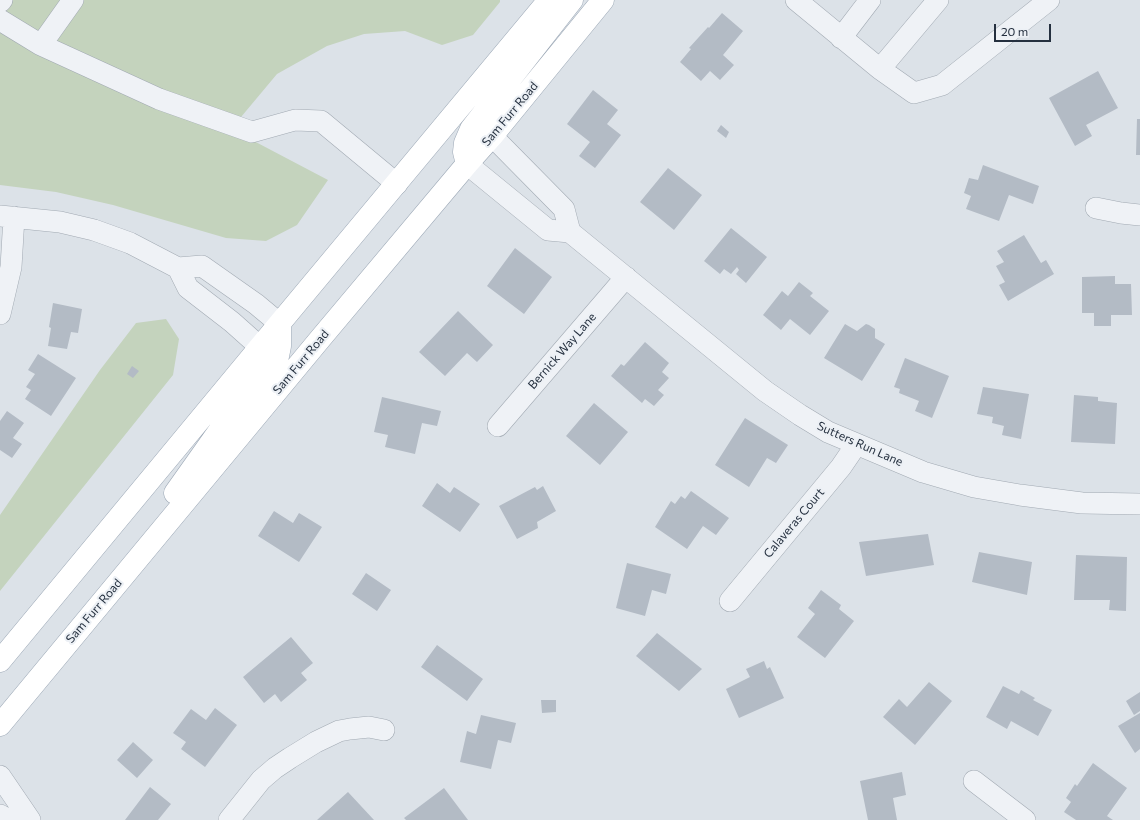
<!DOCTYPE html>
<style>
body{margin:0}
#map{position:relative;width:1140px;height:820px;overflow:hidden;background:#dce2e8;font-family:Commissioner,sans-serif}
canvas{display:block}
.scale{position:absolute;left:994px;top:24px;width:57px;height:18px;box-sizing:border-box;border:2px solid #25303f;border-top:0;padding-left:5px;font-size:12px;line-height:14px;white-space:nowrap;color:#25303f;-webkit-text-stroke:3px #ecf0f5;paint-order:stroke}
</style>
<div id="map">
<canvas width="1140" height="820"></canvas>
<div class="scale">20 m</div>
</div>
<script>
const ctx = document.querySelector('canvas').getContext('2d');
ctx.lineJoin = 'round';
function paint(path, color) {
  ctx.fillStyle = color;
  ctx.fill(path, 'evenodd');
}
function toPath(rows) {
  const path = new Path2D();
  for (const r of rows) {
    path.moveTo(r[0], r[1]);
    for (let i = 2; i < r.length; i += 2) path.lineTo(r[i], r[i + 1]);
  }
  return path;
}
function strokePath(path, color, width, dash) {
  ctx.strokeStyle = color;
  ctx.lineWidth = width;
  ctx.lineCap = dash ? 'butt' : 'round';
  ctx.setLineDash(dash || []);
  ctx.stroke(path);
}
function drawText(font, color, halo, rows, align = 'center') {
  ctx.font = font + ' Commissioner,sans-serif';
  ctx.lineWidth = 4;
  ctx.setLineDash([]);
  ctx.textBaseline = 'middle';
  ctx.strokeStyle = halo;
  ctx.fillStyle = color;
  for (const [text, x, y, turn = 0] of rows) {
    ctx.save();
    ctx.translate(x, y);
    ctx.rotate((+turn || 0) * Math.PI / 180);
    ctx.textAlign = isNaN(turn) ? turn : align;
    if (halo) ctx.strokeText(text, 0, 0);
    ctx.fillText(text, 0, 0);
    ctx.restore();
  }
}
paint(toPath([
 [0,0,500,0,500,2,473,35,442,45,405,31,364,34,327,46,277,74,231,129,328,180,297,225,266,241,226,238,113,205,56,192,0,185],
 [166,319,179,339,173,375,0,591,0,515,100,370,136,323]
]), '#c4d3bd');
paint(toPath([
 [722,13,743,31,723,55,734,65,720,80,710,71,701,81,680,62,691,49,689,48,708,27,709,28],
 [1098,71,1118,108,1086,125,1092,136,1075,146,1049,98],
 [593,90,618,110,607,124,621,135,595,168,579,156,590,142,567,124],
 [1137,119,1140,119,1140,155,1136,155],
 [721,125,729,132,726,138,717,131],
 [983,165,1039,186,1033,204,1009,195,999,221,966,209,971,196,964,193,969,178,978,180],
 [668,168,702,195,674,230,640,202],
 [731,228,767,257,746,283,736,274,739,270,737,267,731,274,724,269,720,274,704,261],
 [1024,235,1041,263,1046,260,1054,274,1008,301,999,285,1005,282,996,266,1004,262,997,251],
 [515,248,552,277,524,314,487,286],
 [1115,276,1115,284,1131,284,1132,315,1111,315,1111,326,1094,326,1094,313,1082,313,1082,277],
 [799,282,813,293,810,296,829,311,810,335,790,319,781,330,763,315,782,291,788,296],
 [53,303,82,309,78,333,71,332,67,349,48,346,51,328,49,327],
 [458,311,493,345,477,362,467,353,445,376,419,352],
 [845,324,857,331,866,324,869,325,875,329,875,338,885,344,862,381,824,358],
 [645,342,669,363,662,372,669,378,658,390,664,395,654,406,645,399,642,403,611,376,621,364,624,366],
 [38,354,76,378,51,416,25,399,31,390,26,387,35,374,28,370],
 [905,358,949,376,932,418,915,411,919,401,899,393,900,389,894,387],
 [132,366,139,371,133,378,127,374],
 [983,387,1029,394,1021,439,1002,435,1004,426,992,423,993,417,977,414],
 [1074,395,1098,397,1098,401,1117,403,1115,444,1071,442],
 [382,397,441,411,437,426,422,423,415,454,385,447,388,435,374,432],
 [594,403,628,432,600,465,566,436],
 [7,411,24,423,13,438,22,444,12,458,0,450,0,421],
 [745,418,788,445,776,463,767,458,749,487,715,465],
 [437,483,450,493,454,487,480,504,460,532,422,506],
 [543,486,556,511,537,522,538,528,517,539,499,506,535,487,537,490],
 [691,491,729,518,716,535,703,526,687,549,655,527,671,501,675,504,681,496,685,499],
 [274,511,293,523,299,513,322,527,299,562,258,536],
 [928,534,934,565,866,576,859,542],
 [979,552,1032,562,1027,595,972,582],
 [1076,555,1127,557,1126,611,1109,610,1110,600,1074,600],
 [627,563,671,574,666,594,652,590,645,616,616,608],
 [366,573,391,590,377,611,352,594],
 [821,590,841,605,839,609,854,621,825,658,797,637,815,614,808,608],
 [657,633,702,669,679,691,636,656],
 [291,637,313,663,301,673,307,680,281,702,275,694,264,703,243,677],
 [437,645,483,679,467,701,421,667],
 [764,661,767,669,770,667,784,698,739,718,726,689,750,677,746,669],
 [929,682,952,701,915,745,883,717,899,699,907,707],
 [1003,686,1019,694,1021,690,1035,698,1033,700,1052,710,1038,736,1011,721,1007,729,986,717],
 [1140,692,1140,711,1134,715,1126,701],
 [541,700,556,700,556,712,542,713],
 [215,708,237,725,205,767,181,749,186,742,173,733,191,709,206,720],
 [1140,713,1140,749,1135,753,1118,726],
 [481,715,516,723,511,743,498,740,491,769,460,762,467,731,476,734],
 [133,742,153,760,137,778,117,760],
 [1093,763,1127,788,1107,816,1113,820,1076,820,1064,812,1071,802,1066,798,1075,784,1077,786],
 [902,772,906,795,893,798,897,820,868,820,860,781],
 [150,787,171,804,158,820,125,820],
 [444,788,468,820,406,820,404,818],
 [348,792,374,820,317,820]
]), '#b3bbc5');
const minor = toPath([
 [796,0,880,69,938,0],
 [0,2,2,0],
 [0,20,41,45,159,99,252,132,295,120,321,121,397,184],
 [841,38,870,0],
 [41,45,73,0],
 [880,69,914,93,942,85,1049,0],
 [492,136,564,209,570,232],
 [467,164,548,230,570,232,765,391,800,415,828,432,923,472,974,487,1020,495,1082,503,1140,504],
 [1096,208,1121,213,1140,215],
 [0,216,60,222,94,230,130,243,178,268,202,266,256,304,280,324],
 [178,268,188,288,232,322,260,347],
 [0,314,11,267,14,217],
 [498,426,626,277],
 [730,601,841,467,856,445],
 [0,776,30,820],
 [974,781,1025,820],
 [0,815,9,820],
 [229,820,261,780,275,768,290,758,316,742,339,731,350,729,369,727,384,730]
]);
const major = toPath([
 [467,164,464,152,465,143,471,129,572,0],
 [175,493,219,431,270,368,278,356,280,346,280,324],
 [0,661,260,347,549,0],
 [0,725,320,339,467,164,492,136,603,0]
]);
strokePath(minor, '#a1a9b2', 22);
strokePath(major, '#9ba7b5', 23);
strokePath(minor, '#eff2f6', 21);
strokePath(major, '#fff', 22);
drawText('12px', '#25303f', '#ecf0f5', [
 ["Sam Furr Road",510,114,-50],
 ["Bernick Way Lane",562,351,-49],
 ["Sam Furr Road",301,362,-50],
 ["Sutters Run Lane",860,444,24],
 ["Calaveras Court",794,523,-50],
 ["Sam Furr Road",94,611,-50]
]);
</script>
